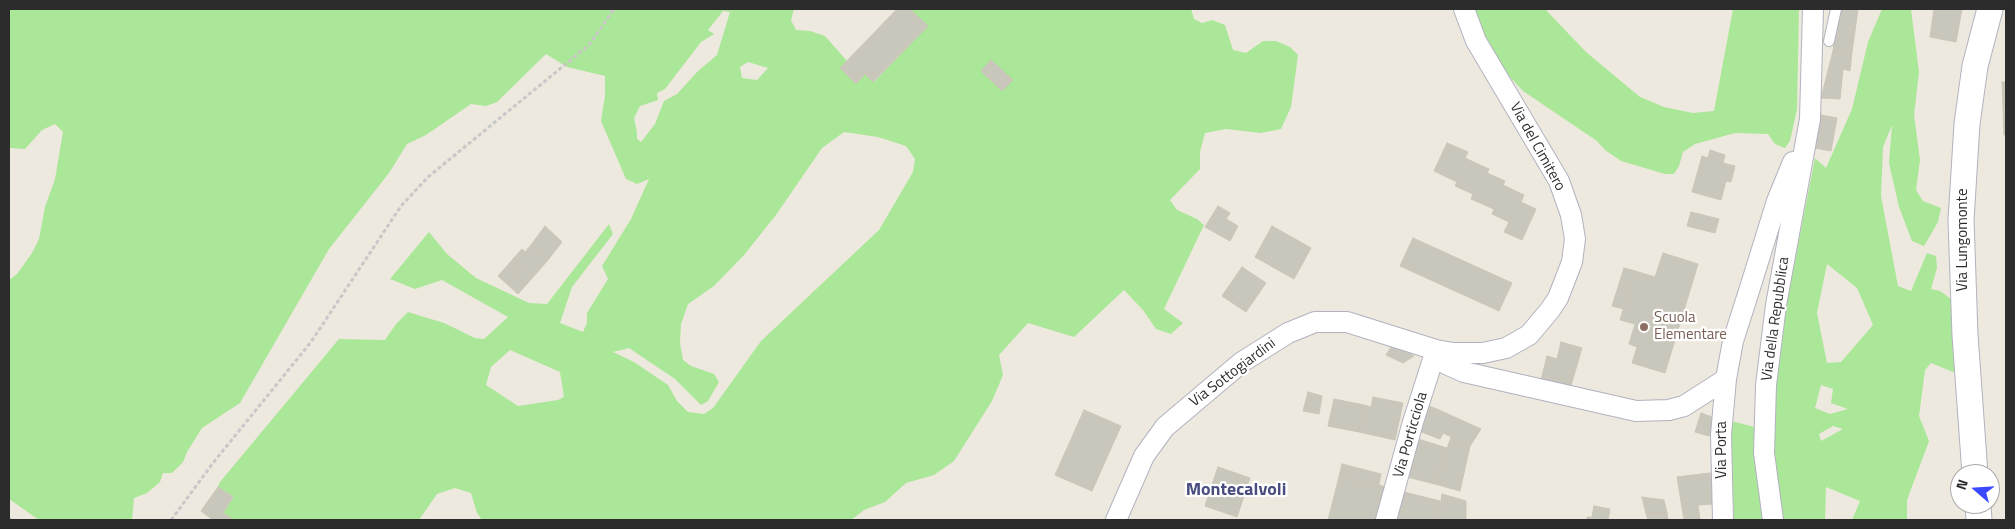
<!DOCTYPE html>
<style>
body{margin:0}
#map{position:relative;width:2015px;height:529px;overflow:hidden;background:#eee9de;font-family:"Titillium Web",sans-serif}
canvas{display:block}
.frame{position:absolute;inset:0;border:10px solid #2c2c2c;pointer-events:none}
.north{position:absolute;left:1950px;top:464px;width:50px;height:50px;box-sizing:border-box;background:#fff;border:1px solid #ababab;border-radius:50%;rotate:289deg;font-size:14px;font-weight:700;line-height:20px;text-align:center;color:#2c2c2c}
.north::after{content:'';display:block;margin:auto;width:18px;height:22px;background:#3a48ff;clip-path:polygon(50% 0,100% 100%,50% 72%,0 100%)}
</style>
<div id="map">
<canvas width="2015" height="529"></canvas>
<div class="frame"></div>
<div class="north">N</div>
</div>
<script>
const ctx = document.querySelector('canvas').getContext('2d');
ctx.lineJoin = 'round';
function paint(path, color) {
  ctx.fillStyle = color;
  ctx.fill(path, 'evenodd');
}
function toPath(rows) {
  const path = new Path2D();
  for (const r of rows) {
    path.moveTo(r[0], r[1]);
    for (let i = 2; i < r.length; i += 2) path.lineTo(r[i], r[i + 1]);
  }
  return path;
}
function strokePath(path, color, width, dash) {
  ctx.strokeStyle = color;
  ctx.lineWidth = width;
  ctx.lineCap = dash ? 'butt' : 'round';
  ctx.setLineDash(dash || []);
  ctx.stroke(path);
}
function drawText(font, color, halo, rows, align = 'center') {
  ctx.font = font + ' "Titillium Web",sans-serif';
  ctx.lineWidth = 4.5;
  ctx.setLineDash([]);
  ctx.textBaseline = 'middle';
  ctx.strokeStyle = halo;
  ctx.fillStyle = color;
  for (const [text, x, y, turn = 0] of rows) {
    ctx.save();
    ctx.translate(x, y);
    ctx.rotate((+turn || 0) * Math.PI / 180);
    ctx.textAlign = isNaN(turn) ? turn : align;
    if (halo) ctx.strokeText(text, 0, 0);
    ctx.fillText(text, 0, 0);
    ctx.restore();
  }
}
paint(toPath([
 [9,9,794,9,791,20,796,30,810,31,825,36,847,61,840,68,856,83,865,74,874,82,927,26,910,9,1191,9,1194,19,1202,23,1212,20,1225,25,1233,50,1246,53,1263,41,1276,41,1290,47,1298,55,1291,107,1281,129,1261,133,1226,129,1205,133,1200,152,1200,169,1170,200,1177,210,1197,219,1204,225,1164,309,1183,323,1171,334,1156,329,1143,310,1124,290,1074,337,1028,323,999,355,1003,375,992,401,954,461,934,475,906,483,885,502,864,510,851,520,482,520,477,513,471,493,455,488,437,494,419,520,234,520,223,513,233,497,218,487,220,482,339,339,385,340,396,324,408,312,444,323,475,338,484,339,508,317,442,280,415,289,390,279,429,232,447,254,476,278,529,303,547,304,609,224,613,234,572,287,560,323,583,332,587,323,587,313,608,279,602,266,631,219,649,179,637,184,626,179,601,121,605,96,605,76,567,67,546,54,497,102,486,106,471,104,426,135,407,144,389,173,329,249,240,403,202,428,187,452,183,462,172,473,163,473,160,482,147,493,134,498,132,520,39,520,9,499,9,280,17,274,32,253,39,239,45,207,55,179,63,132,55,124,42,130,25,149,9,148],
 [723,11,730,12,717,55,698,71,677,94,664,101,655,124,641,142,637,139,637,132,634,118,640,106,658,100,657,93,665,89,701,42,714,34,708,30],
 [748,62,768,68,757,80,742,78,740,67],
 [844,132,878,137,906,146,915,159,913,172,879,230,761,341,713,408,704,414,688,412,677,401,668,385,634,362,613,352,629,348,675,379,701,405,708,401,719,382,714,374,691,366,683,360,680,343,681,324,688,304,714,286,744,255,776,215,822,148],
 [510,350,560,372,564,397,558,400,518,406,486,385,491,367],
 [1470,9,1545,9,1586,52,1640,97,1664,107,1693,113,1714,111,1733,9,1799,9,1797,109,1790,141,1785,148,1775,144,1768,134,1735,133,1695,144,1683,152,1679,166,1674,174,1665,174,1621,161,1605,150,1597,141,1523,91,1493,59],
 [1882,9,1911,9,1919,72,1914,115,1920,160,1916,190,1923,201,1941,208,1938,222,1924,246,1912,241,1899,207,1889,163,1892,125,1883,147,1881,196,1898,286,1911,291,1927,253,1936,256,1937,268,1931,289,1940,291,1954,301,1958,374,1931,363,1925,370,1919,416,1929,441,1907,500,1907,520,1852,520,1860,501,1826,487,1825,520,1734,520,1731,421,1770,431,1778,347,1815,158,1826,168,1852,109,1868,42],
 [1827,264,1857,288,1873,325,1841,362,1827,363,1817,313],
 [1821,385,1833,389,1831,403,1848,409,1830,414,1815,408],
 [1833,426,1843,429,1821,441,1819,434]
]), '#aae798');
const building = toPath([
 [897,9,910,9,928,26,873,82,865,74,856,84,840,68,897,9],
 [1839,9,1858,9,1852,52,1833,51,1839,9],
 [1934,9,1962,9,1956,42,1930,37,1934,9],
 [1833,51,1852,52,1850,71,1843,69,1840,99,1821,98,1833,51],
 [991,60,1013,80,1002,91,981,71,991,60],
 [2002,82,2006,82,2006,135,2004,135,2002,82],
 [1821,115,1837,118,1831,151,1815,148,1821,115],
 [1447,143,1468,152,1465,158,1489,169,1487,173,1505,181,1503,185,1524,195,1521,202,1536,209,1522,240,1504,232,1509,222,1492,214,1494,209,1471,199,1473,194,1455,186,1457,182,1434,171,1447,143],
 [1710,150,1725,155,1723,163,1735,166,1731,182,1726,181,1721,200,1692,192,1702,156,1708,158,1710,150],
 [1218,206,1230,213,1226,219,1238,226,1230,241,1205,227,1218,206],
 [1691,212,1719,219,1715,233,1687,226,1691,212],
 [545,226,562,242,548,260,531,245,545,226],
 [1272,226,1311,248,1294,279,1255,257,1272,226],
 [1413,238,1512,283,1499,311,1400,266,1413,238],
 [531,245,548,260,527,284,514,274,522,265,514,258,522,249,525,252,531,245],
 [1663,253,1698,264,1665,373,1632,363,1637,347,1629,344,1635,324,1620,320,1635,271,1655,277,1663,253],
 [514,258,522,265,514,274,527,284,518,294,498,276,514,258],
 [1242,267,1266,283,1246,312,1222,296,1242,267],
 [1624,268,1635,271,1624,309,1612,306,1624,268],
 [1561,342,1582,348,1570,389,1541,380,1547,356,1557,359,1561,342],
 [1393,344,1414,356,1403,363,1386,355,1393,344],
 [1308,392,1322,396,1319,414,1303,411,1308,392],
 [1373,397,1403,403,1395,440,1359,432,1364,405,1371,407,1373,397],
 [1334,399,1364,405,1359,432,1328,426,1334,399],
 [1427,405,1439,410,1481,429,1470,446,1443,433,1440,439,1419,431,1427,405],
 [1084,410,1121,426,1092,491,1055,475,1084,410],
 [1701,413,1715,418,1709,436,1695,432,1701,413],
 [1451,437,1470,446,1460,491,1435,484,1451,437],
 [1415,438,1447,448,1435,484,1403,476,1415,438],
 [1342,464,1381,474,1379,485,1339,477,1342,464],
 [1218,467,1250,478,1237,517,1205,506,1218,467],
 [1710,473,1713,504,1698,505,1700,520,1684,520,1677,477,1710,473],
 [1339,477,1387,487,1378,520,1328,520,1339,477],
 [218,487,233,497,223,513,234,520,213,520,201,511,218,487],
 [1400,491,1440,501,1438,520,1392,520,1400,491],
 [1442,494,1466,501,1466,520,1438,520,1442,494],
 [1642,497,1664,500,1667,513,1646,513,1642,497],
 [1594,506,1610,509,1608,520,1587,520,1587,517,1592,517,1594,506],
 [1646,513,1667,513,1668,520,1648,520,1646,513]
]);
paint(building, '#c9c7bc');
strokePath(building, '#cac5b7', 1);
const service = toPath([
 [1829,41,1836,9]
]);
const minor = toPath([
 [1436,350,1446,364,1464,372,1636,411,1669,410,1684,406,1726,379],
 [1116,520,1144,456,1165,427,1242,362,1288,333,1315,322,1347,322,1436,350,1453,353,1483,353,1506,348,1529,335,1550,310,1558,298,1572,262,1575,239,1571,215,1559,181,1476,41,1464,9],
 [1386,520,1413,422,1436,350],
 [1723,520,1721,435,1726,379,1733,341,1749,291,1777,201,1793,162],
 [1773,520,1764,453,1766,385,1776,305,1810,119,1813,9]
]);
const tertiary = toPath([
 [1975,474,1965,335,1961,220,1967,124,1975,66,1990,9],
 [1978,504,1979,520]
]);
strokePath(service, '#b2b2c0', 12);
strokePath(minor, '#b2b2c0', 22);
strokePath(tertiary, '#b2b2c0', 27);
strokePath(toPath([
 [9,518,11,520],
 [171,520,213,463,311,342,401,206,428,177,589,45,614,9]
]), '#c8c8c8', 3, [4, 2.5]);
strokePath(service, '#fff', 10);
strokePath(minor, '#fff', 20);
strokePath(tertiary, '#fff', 25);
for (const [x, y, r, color] of [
 [1644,327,5,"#8d6e63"]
]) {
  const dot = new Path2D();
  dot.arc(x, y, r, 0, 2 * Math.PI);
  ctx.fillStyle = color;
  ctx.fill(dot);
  strokePath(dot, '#fff', 2);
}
drawText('15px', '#2c2c2c', '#fff', [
 ["Via del Cimitero",1537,147,61],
 ["Via Lungomonte",1963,240,-90],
 ["Via della Repubblica",1776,319,-82],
 ["Via Sottogiardini",1233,373,-37],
 ["Via Porticciola",1411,435,-74],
 ["Via Porta",1722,450,-90]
]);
drawText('15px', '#785e54', '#fff', [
 ["Scuola",1654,318],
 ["Elementare",1654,335]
], 'left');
drawText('bold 18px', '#494d7f', '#fff', [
 ["Montecalvoli",1236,491]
]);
</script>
